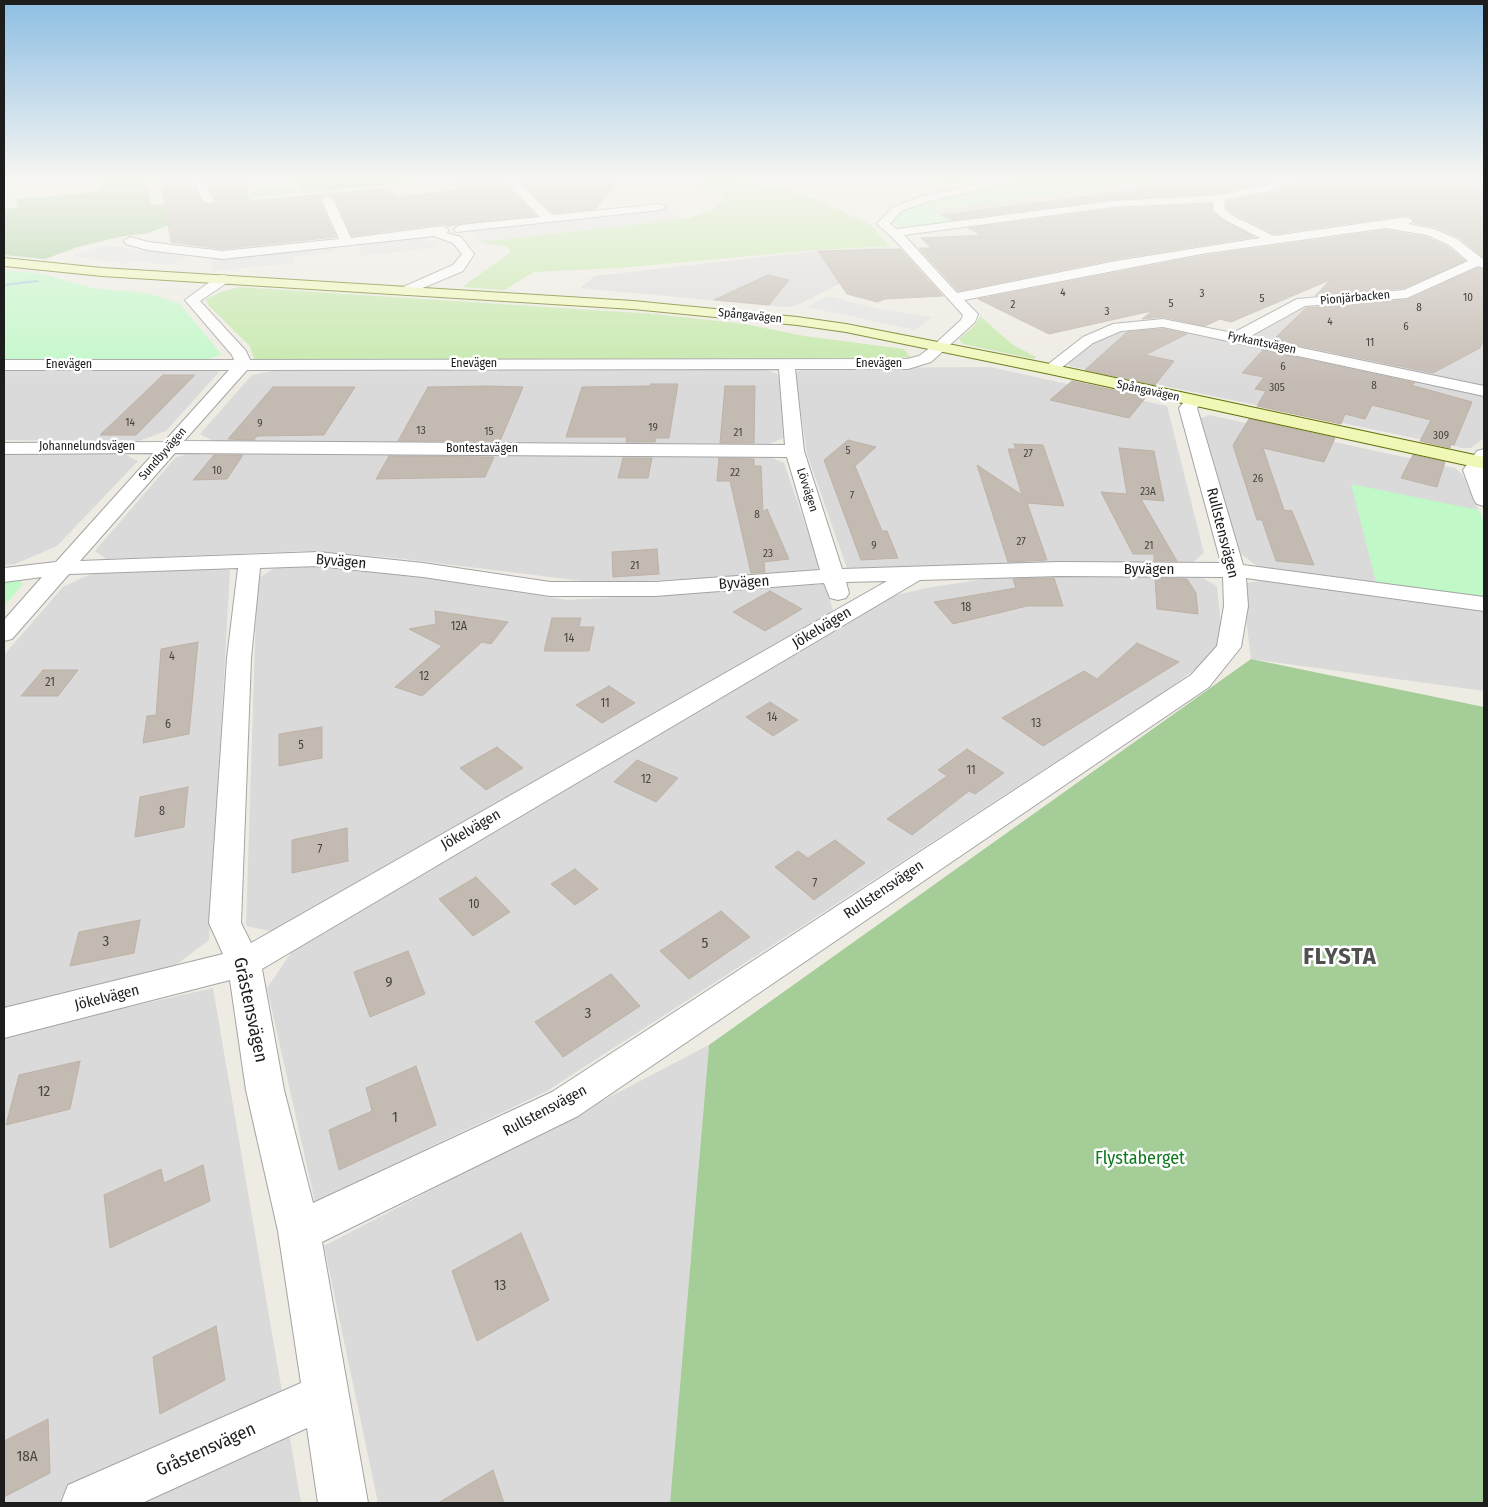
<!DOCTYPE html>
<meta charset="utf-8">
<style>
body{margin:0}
#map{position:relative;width:1488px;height:1507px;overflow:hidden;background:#eeebe3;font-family:"Fira Sans Condensed",sans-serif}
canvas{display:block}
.frame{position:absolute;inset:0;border:5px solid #1d1d1d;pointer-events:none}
</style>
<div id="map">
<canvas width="1488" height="1507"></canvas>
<div class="frame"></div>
</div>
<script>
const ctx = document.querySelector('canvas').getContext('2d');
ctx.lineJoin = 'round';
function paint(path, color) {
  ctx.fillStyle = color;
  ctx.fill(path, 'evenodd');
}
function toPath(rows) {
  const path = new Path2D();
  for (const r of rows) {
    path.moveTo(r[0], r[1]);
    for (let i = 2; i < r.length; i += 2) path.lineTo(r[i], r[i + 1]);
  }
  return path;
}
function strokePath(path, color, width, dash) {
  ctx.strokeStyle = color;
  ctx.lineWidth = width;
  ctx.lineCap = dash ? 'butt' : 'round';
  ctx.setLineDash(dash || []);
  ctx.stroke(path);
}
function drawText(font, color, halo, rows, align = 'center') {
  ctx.font = font + ' "Fira Sans Condensed",sans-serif';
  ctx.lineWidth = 5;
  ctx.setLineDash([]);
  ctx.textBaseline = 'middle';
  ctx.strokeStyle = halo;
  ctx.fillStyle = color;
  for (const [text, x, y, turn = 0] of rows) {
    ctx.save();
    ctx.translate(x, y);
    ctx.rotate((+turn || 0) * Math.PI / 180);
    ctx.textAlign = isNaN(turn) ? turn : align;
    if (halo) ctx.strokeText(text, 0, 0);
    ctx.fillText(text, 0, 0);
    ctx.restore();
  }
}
paint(toPath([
 [1168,178,1289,178,1220,195,1115,202,1073,190],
 [1072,192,1107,203,954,223,929,209],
 [889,247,915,278,841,283,798,305,786,307,580,288,595,276,816,251],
 [1476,266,1484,266,1484,387,1258,339,1252,333,1306,306,1341,301,1400,299,1424,295,1441,283],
 [1168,326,1484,393,1484,438,1471,448,1462,448,1069,366,1069,362,1101,337,1117,331],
 [206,367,219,372,166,431,139,441,4,440,4,368],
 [990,367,1167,406,1204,553,1191,564,848,571,807,454,795,372,806,368],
 [763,368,779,375,783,438,769,444,213,441,200,434,252,375,276,370],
 [1209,415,1455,468,1462,474,1484,522,1484,597,1258,567,1241,554,1196,420],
 [201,451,765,455,784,463,820,567,812,573,599,583,396,558,306,551,106,559,95,551,176,457],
 [122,453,138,461,57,546,15,564,4,565,4,454],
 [280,565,346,566,568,600,826,584,833,611,276,932,246,926,257,579],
 [221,567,230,571,209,940,172,968,4,1011,4,655,63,587,84,577,105,570],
 [999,577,1201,577,1217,586,1222,637,1212,656,1170,688,547,1091,315,1202,267,988,293,950,889,597,926,588],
 [1264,580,1484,610,1484,691,1251,659,1242,584],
 [213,988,301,1503,4,1503,4,1035],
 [709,1045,670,1503,378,1503,324,1246]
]), '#dbdada');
paint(toPath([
 [724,181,777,187,821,201,870,224,890,246,815,250,619,268,534,272,504,290,462,287,511,252,507,247,480,242,690,218,715,208,723,198,720,193,698,186,704,182],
 [288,186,293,193,260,197,221,207,210,202,253,195,252,191],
 [239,287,655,314,745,324,804,336,904,349,910,357,890,359,273,362,254,359,250,346,208,305,206,299,221,292],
 [980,316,1013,345,1036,357,1034,359,963,344,959,339,976,324]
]), '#c4e8a9');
paint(toPath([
 [104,178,146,178,151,205,210,202,221,207,148,233,119,237,78,247,45,259,4,255,4,209,17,207,16,199,99,192],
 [295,178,445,178,304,193],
 [876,178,981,178,974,182,951,183],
 [1251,659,1484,707,1484,1503,670,1503,709,1045]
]), '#a5cd98');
paint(toPath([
 [1043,178,1168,178,1074,190,1072,192,929,210,954,223,902,229,892,220,909,207,959,194],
 [4,270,44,274,91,288,147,293,179,303,222,355,204,360,4,362],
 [1351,484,1479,510,1484,522,1484,597,1376,583],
 [15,576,23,584,4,606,4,577]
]), '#c0f8c7');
paint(toPath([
 [667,207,682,219,480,242,470,229],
 [424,236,427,241,437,240,441,247,362,256,356,243],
 [103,245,189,257,168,265,136,261,127,264,72,256],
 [333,246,335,252,293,257,294,263,213,271,211,259],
 [828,296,880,309,932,317,915,330,807,307]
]), '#e1e1e1');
paint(toPath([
 [37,280,39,282,4,286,4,284,37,280]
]), '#a4ccdb');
const building = toPath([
 [160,178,190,178,204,205,212,205,216,201,204,178,247,178,248,201,326,194,319,200,336,237,223,249,171,242,160,178],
 [494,178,506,178,506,184,536,216,447,226,443,224,352,236,335,198,326,194,389,188,395,197,460,190,453,182,494,178],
 [516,178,614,178,612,179,620,180,595,209,553,213,516,178],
 [1165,178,1281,178,1221,193,1113,199,951,220,942,215,1164,187,1165,178],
 [1304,178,1484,178,1484,258,1458,237,1435,227,1413,223,1414,219,1407,215,1274,234,1234,214,1226,208,1227,202,1270,193,1302,182,1304,178],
 [1211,204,1212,211,1224,221,1254,237,1116,259,958,291,919,248,931,248,921,238,981,235,968,228,1113,209,1211,204],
 [1386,230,1426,237,1448,247,1465,261,1404,288,1315,296,1330,280,1231,322,1220,319,1205,326,1163,317,1142,319,1152,311,1049,334,978,299,1201,256,1386,230],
 [900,249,943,296,885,299,877,302,847,294,818,251,900,249],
 [1478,268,1484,270,1484,338,1480,348,1433,373,1273,340,1306,308,1407,300,1478,268],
 [768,275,789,280,769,305,714,300,768,275],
 [1163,329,1187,334,1145,355,1174,361,1155,385,1085,370,1127,332,1163,329],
 [1263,350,1415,383,1411,385,1472,402,1454,445,1451,444,1450,448,1420,441,1431,420,1372,405,1365,419,1345,414,1341,424,1257,406,1266,391,1255,389,1264,377,1242,373,1263,350],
 [163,375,195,375,136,435,100,435,163,375],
 [1072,381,1146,397,1129,418,1050,400,1072,381],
 [651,384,678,384,669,438,656,438,655,442,626,442,627,437,566,437,582,387,650,386,651,384],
 [725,386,755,386,754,443,720,443,725,386],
 [273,387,355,387,324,435,257,436,254,440,228,439,273,387],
 [428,387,488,386,523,387,500,441,398,441,428,387],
 [1249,419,1335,438,1324,462,1263,448,1284,510,1292,511,1314,565,1276,561,1262,520,1257,520,1233,445,1249,419],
 [848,440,876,447,855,466,882,531,887,531,898,558,861,560,824,460,848,440],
 [1014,444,1043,445,1064,506,1027,503,1047,560,1008,562,977,465,1022,495,1008,449,1016,449,1014,444],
 [1119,448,1154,451,1164,501,1141,499,1177,561,1154,561,1154,554,1133,554,1101,492,1127,494,1119,448],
 [214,455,243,455,227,479,193,480,214,455],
 [1413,455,1445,462,1437,487,1401,478,1413,455],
 [389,456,494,457,485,477,376,479,389,456],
 [623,458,652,458,648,478,618,478,623,458],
 [719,458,754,459,754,466,761,466,763,512,767,509,789,559,764,562,765,572,751,573,730,481,717,481,719,458],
 [657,549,659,574,613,577,612,552,657,549],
 [1054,578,1063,606,1027,606,953,624,934,602,1016,588,1013,579,1054,578],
 [1155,578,1187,579,1196,593,1198,614,1157,609,1155,578],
 [770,591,802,609,765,631,733,612,770,591],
 [435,611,508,622,491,644,482,642,422,696,395,687,442,646,409,629,436,624,435,611],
 [552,618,581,618,579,627,594,627,589,651,544,651,552,618],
 [198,642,189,734,143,743,147,716,156,715,161,649,198,642],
 [1137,643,1179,662,1043,746,1002,718,1084,671,1097,679,1137,643],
 [43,670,78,670,58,696,21,696,43,670],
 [609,686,635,703,602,723,576,705,609,686],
 [770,702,798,720,773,736,746,717,770,702],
 [322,727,322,758,279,766,279,734,322,727],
 [497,747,523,768,486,790,460,768,497,747],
 [967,749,1004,773,975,794,969,791,912,835,887,819,947,776,938,770,967,749],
 [637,760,678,778,656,802,614,782,637,760],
 [188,787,184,827,135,837,140,797,188,787],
 [347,828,348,861,292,873,292,840,347,828],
 [835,840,865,863,814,900,775,867,798,851,808,858,835,840],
 [575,869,598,889,575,905,551,884,575,869],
 [476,877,510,912,473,936,439,899,476,877],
 [721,911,750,937,689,979,660,951,721,911],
 [140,920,134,953,70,966,79,932,140,920],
 [408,951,425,994,370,1017,354,972,408,951],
 [611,974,640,1006,563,1057,535,1022,611,974],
 [80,1061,70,1109,6,1125,19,1075,80,1061],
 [416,1066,436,1125,339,1170,329,1130,372,1111,366,1088,416,1066],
 [203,1165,210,1201,110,1248,104,1195,161,1169,164,1183,203,1165],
 [521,1233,549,1300,477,1341,452,1271,521,1233],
 [216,1326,225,1380,160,1414,153,1357,216,1326],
 [48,1419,50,1473,4,1497,4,1441,48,1419],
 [493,1470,504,1503,438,1503,493,1470]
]);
paint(building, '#c3bab2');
strokePath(building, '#bfb2a6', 1);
const street = toPath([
 [192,178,202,178,214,201,212,203,204,203,192,178],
 [511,178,515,179,552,215,660,204,666,207,660,210,456,232,454,229,460,225,540,217,507,183,506,181,507,179,511,178],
 [1006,178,1025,178,1020,181,930,201,901,211,890,224,897,229,1113,201,1221,195,1262,186,1287,178,1302,178,1301,180,1269,191,1225,200,1224,209,1233,216,1274,236,1407,217,1413,221,1408,224,1434,229,1457,239,1484,260,1484,268,1478,266,1407,298,1305,306,1249,337,1484,386,1484,396,1163,327,1121,331,1093,343,1056,372,1044,372,1042,369,1083,337,1113,324,1163,319,1233,333,1297,299,1404,290,1468,261,1449,245,1427,235,1386,228,1201,254,964,300,978,314,975,322,931,362,908,369,795,369,804,451,842,569,1059,562,1221,563,1179,408,1188,397,1194,396,1200,397,1203,401,1197,408,1243,565,1484,597,1484,611,1246,578,1248,606,1241,647,1209,687,578,1116,322,1242,368,1503,318,1503,307,1428,142,1503,61,1503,68,1485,301,1383,278,1231,246,1090,230,980,4,1038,4,1008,223,954,209,923,227,658,238,568,69,574,12,639,4,641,4,620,42,577,4,582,4,568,56,562,154,453,4,454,4,443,164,442,229,370,4,370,4,360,234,360,232,355,185,300,218,276,223,275,228,276,230,279,228,282,200,301,246,351,250,360,907,359,919,356,935,344,961,320,963,315,891,236,877,224,893,207,923,196,1006,178],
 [1213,202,1213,210,1225,220,1260,238,1116,261,957,293,904,235,1113,207,1213,202],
 [779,369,785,445,184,441,247,370,779,369],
 [175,453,787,457,820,570,655,582,550,582,423,563,318,552,80,561,175,453],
 [318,566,423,577,550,596,655,596,824,583,830,598,838,600,846,598,849,593,846,582,887,581,251,943,241,923,251,658,260,568,318,566],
 [1059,576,1223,577,1224,606,1217,646,1191,675,552,1092,313,1203,284,1090,262,969,920,580,1059,576],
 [327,196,333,199,351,238,443,226,449,230,446,233,461,237,474,254,463,271,406,295,401,294,399,291,401,288,453,265,462,254,453,243,434,236,223,259,147,250,126,244,124,241,130,237,148,242,223,251,339,239,321,199,327,196],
 [1484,449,1484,468,1483,470,1484,506,1477,504,1474,500,1463,470,1477,451,1484,449]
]);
const secondary = toPath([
 [4,258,102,268,633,301,797,317,846,324,1050,364,1484,457,1484,469,1050,374,846,332,797,325,633,309,102,276,4,266,4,258]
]);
strokePath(street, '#a4a4a4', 2);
strokePath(secondary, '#607107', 2);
paint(street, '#fff');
paint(secondary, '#f1f8b7');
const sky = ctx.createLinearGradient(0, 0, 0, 389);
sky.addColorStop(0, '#8dbee3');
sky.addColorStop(0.46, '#f7f6f2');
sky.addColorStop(1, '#f7f6f200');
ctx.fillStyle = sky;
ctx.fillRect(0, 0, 1488, 389);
drawText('11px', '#464442', null, [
 ["4",1063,293],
 ["3",1202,294],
 ["10",1468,298],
 ["5",1262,299],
 ["5",1171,304],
 ["2",1013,305],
 ["8",1419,308],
 ["3",1107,312],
 ["4",1330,322],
 ["6",1406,327],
 ["11",1370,343],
 ["6",1283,367],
 ["8",1374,386],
 ["305",1277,388],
 ["14",130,423],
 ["9",260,424],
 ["19",653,428],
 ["13",421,431],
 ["15",489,432],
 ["21",738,433],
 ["309",1441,436],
 ["5",848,451],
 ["27",1028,454],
 ["10",217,471],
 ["22",735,473],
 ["26",1258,479],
 ["23A",1148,492],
 ["7",852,496],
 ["8",757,515],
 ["27",1021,542],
 ["9",874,546],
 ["21",1149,546],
 ["23",768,554],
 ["21",635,566]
]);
drawText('12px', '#1d1d1d', '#fff', [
 ["Pionjärbacken",1355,298,-5],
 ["Spångavägen",750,316,6],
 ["Fyrkantsvägen",1262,343,12],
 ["Enevägen",474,364],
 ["Enevägen",879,364],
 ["Enevägen",69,365],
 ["Spångavägen",1148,391,12],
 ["Johannelundsvägen",87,447],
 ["Bontestavägen",482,449],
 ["Sundbyvägen",163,454,-49],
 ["Lövvägen",807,490,72]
]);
drawText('12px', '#464442', null, [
 ["18",966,608],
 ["12A",459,627],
 ["14",569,639],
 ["4",172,657],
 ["12",424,677],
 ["21",50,683],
 ["11",605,704],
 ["14",772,718],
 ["13",1036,724],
 ["6",168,725],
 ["5",301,746],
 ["11",971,771],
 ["12",646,780],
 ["8",162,812],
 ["7",320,850],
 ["7",815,884],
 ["10",474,905]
]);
drawText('15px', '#1d1d1d', '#fff', [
 ["Rullstensvägen",1222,533,76],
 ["Byvägen",341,562,5],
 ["Byvägen",1149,570],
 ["Byvägen",744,583,-4],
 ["Jökelvägen",822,628,-31],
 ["Jökelvägen",471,830,-30],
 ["Rullstensvägen",884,890,-34],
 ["Jökelvägen",107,998,-14],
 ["Rullstensvägen",545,1111,-28]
]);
drawText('15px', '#464442', null, [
 ["3",106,942],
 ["5",705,944],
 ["9",389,983],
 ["3",588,1014],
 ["12",44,1092],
 ["1",395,1118],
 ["13",500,1286],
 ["18A",27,1457]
]);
drawText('18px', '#1d1d1d', '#fff', [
 ["Gråstensvägen",250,1010,78],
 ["Gråstensvägen",206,1450,-24]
]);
drawText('18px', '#0d791c', '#fff', [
 ["Flystaberget",1140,1159]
]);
ctx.letterSpacing = '1px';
drawText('bold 24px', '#505050', '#fff', [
 ["FLYSTA",1340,957]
]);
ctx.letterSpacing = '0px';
</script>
